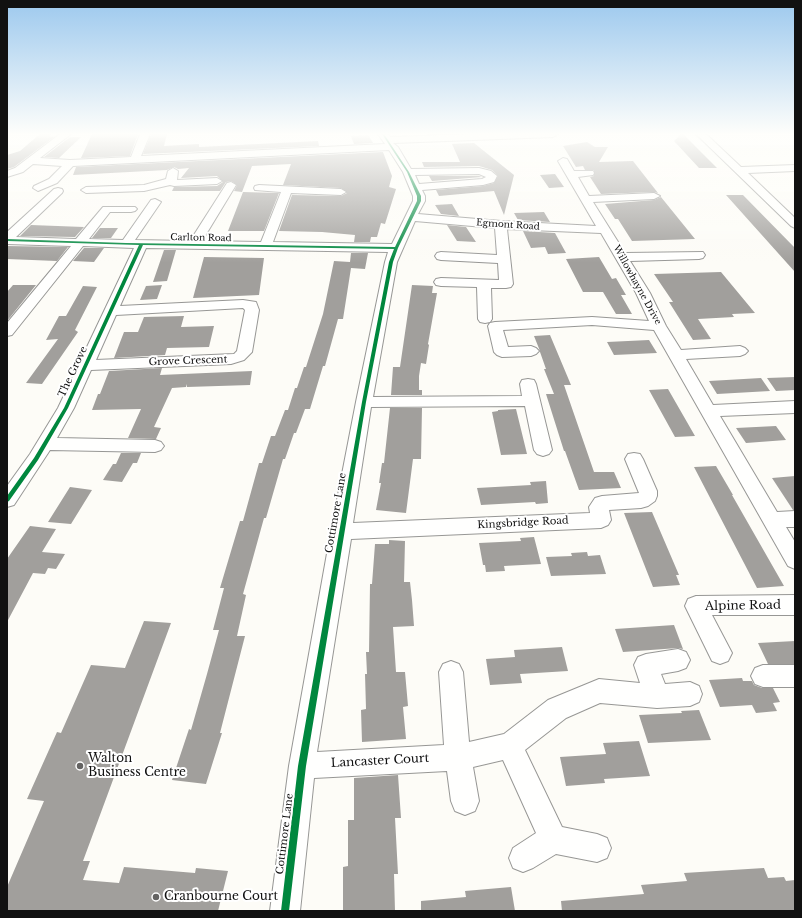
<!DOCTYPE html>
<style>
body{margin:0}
#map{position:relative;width:802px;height:918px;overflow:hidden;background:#fdfcf7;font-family:"Libre Baskerville",serif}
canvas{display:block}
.frame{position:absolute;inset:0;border:8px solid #111;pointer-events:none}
</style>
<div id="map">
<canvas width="802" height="918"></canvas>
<div class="frame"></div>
</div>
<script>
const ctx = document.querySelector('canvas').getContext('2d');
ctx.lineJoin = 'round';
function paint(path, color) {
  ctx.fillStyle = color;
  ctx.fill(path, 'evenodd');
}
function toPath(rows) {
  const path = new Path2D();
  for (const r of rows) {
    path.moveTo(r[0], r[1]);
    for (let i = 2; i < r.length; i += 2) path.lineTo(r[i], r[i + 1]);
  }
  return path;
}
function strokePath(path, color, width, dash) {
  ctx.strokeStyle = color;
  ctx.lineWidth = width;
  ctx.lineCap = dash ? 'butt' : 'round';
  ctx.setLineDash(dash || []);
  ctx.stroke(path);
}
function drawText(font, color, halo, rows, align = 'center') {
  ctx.font = font + ' "Libre Baskerville",serif';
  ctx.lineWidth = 4;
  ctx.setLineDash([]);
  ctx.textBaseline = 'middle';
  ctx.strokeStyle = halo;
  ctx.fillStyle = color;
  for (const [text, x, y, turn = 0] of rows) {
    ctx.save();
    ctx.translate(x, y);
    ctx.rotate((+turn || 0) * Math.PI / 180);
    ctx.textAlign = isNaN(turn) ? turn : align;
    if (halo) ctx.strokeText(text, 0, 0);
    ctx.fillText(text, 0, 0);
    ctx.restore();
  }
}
paint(toPath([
 [40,134,51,134,50,136,54,137,14,167,7,169,7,155,20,151],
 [92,134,138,134,130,156,81,158],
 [151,134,167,134,164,146,199,144,199,147,318,141,319,146,143,154],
 [681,134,683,134,717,168,699,168,674,141],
 [368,135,373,143,354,144,351,136],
 [70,137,81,137,59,158,44,157],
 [587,142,595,147,608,147,599,162,633,161,658,193,654,192,601,194,590,177,594,176,594,170,585,170,583,166,576,167,563,146],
 [474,143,514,175,504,215,494,191,439,196,436,190,483,186,494,183,498,176,492,170,479,166,424,167,422,162,460,162,452,144],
 [383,152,392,176,389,187,396,189,385,224,381,223,377,237,371,237,370,242,354,242,355,235,322,232,279,231,292,195,341,196,347,193,341,188,283,185,291,164,252,166,242,192,234,191,237,185,231,181,226,182,220,191,172,191,174,187,217,186,223,182,217,176,181,178,189,168,178,169,174,167,167,170,73,175,76,167],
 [555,174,564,187,549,188,540,175],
 [429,176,479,176,482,177,432,181],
 [243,192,279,193,264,231,228,231],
 [726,195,743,195,795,248,795,272],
 [661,197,695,239,632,241,618,219,615,219,605,204,654,200],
 [452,204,459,216,441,214,435,205],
 [544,212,550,222,518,220,514,213],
 [31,225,84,227,75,237,20,236],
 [447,225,466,227,476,242,457,241],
 [100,228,118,228,111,238,92,238],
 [523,231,555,233,566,253,548,254,545,247,531,248],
 [7,246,68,247,57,261,7,259],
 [84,248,104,248,94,262,73,261],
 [164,250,176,250,167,281,153,282],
 [351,253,368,253,365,269,351,268,343,319,338,319,325,366,323,366,310,409,305,409,296,433,294,433,285,459,283,459,266,518,264,518,243,594,246,595,237,636,245,636,220,733,222,733,206,784,172,780,189,729,191,730,207,674,219,630,213,630,224,588,220,588,240,521,243,521,259,463,262,463,271,436,275,436,285,410,288,410,295,388,297,388,304,367,306,367,323,314,334,261,350,262],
 [204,257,264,258,259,295,193,298],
 [599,257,612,279,616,278,626,295,621,295,632,314,616,314,603,292,583,292,566,259],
 [721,272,755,313,732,314,734,317,698,319,711,339,693,340,669,302,673,302,654,274],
 [13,285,36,285,7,321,7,292],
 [162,285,157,299,140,300,146,286],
 [412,285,433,286,432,293,437,293,428,344,429,345,426,364,421,363,419,376,419,390,422,390,422,395,391,395,393,367,400,367],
 [83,286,97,287,75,330,78,332,42,384,26,383,58,339,46,340,59,316,66,316],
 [184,316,181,327,214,326,209,347,167,348,165,355,114,358,124,332,138,332,144,317],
 [550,335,571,385,564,385,594,472,614,472,621,488,579,490,565,451,564,451,546,394,554,394,544,369,546,369,540,352,540,351,534,336],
 [649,340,657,353,614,355,607,342],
 [162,368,160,375,252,371,250,385,187,387,187,384,186,387,172,388,154,427,161,428,156,439,128,438,141,409,92,410,98,394,100,394,109,371],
 [795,377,795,390,776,391,767,378],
 [761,378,770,391,717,394,709,381],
 [668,389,695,436,675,437,649,390],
 [390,408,422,408,421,459,413,459,406,513,376,510,381,483,379,483,382,463,384,463],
 [516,409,527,454,501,455,492,412,498,411,498,410],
 [776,426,786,440,746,443,736,428],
 [121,453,141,453,137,463,133,463,122,482,103,480,113,464,116,464],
 [716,466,733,495,732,495,784,586,757,588,694,467],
 [795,476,795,510,793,510,772,478],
 [546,481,548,503,536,504,535,502,481,505,477,488,531,485,530,482],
 [70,487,92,490,71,524,48,522],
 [652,512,679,575,676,575,680,585,653,587,624,513],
 [30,526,56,529,42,552,65,554,56,569,48,568,45,574,33,573,7,622,7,559],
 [534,537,541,564,504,566,505,571,486,572,485,565,483,565,479,543,521,541,520,538],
 [389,540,405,541,404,582,410,582,412,600,414,626,393,627,396,672,405,672,408,706,403,707,406,739,362,742,361,710,366,709,365,674,367,674,366,652,369,652,370,584,372,584,375,544,389,544],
 [587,552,588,556,600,555,606,574,551,576,546,557,572,556,571,553],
 [144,621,171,623,83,861,90,861,83,880,119,883,124,867,195,873,196,868,228,871,218,911,7,911,7,887,44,801,27,799,57,732,61,733,91,665,125,668],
 [674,625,683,649,678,648,623,652,615,629],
 [795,641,795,664,768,664,758,643],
 [562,647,568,671,520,674,522,683,490,685,486,659,515,657,514,650],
 [742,678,743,681,752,681,754,685,762,688,773,688,780,702,773,703,777,711,756,713,752,705,720,707,709,680],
 [699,710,711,740,648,743,639,715,682,713,681,711],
 [639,741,650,776,604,779,605,783,566,786,560,757,606,754,603,743],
 [398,775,401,818,395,818,398,874,394,874,395,911,343,911,343,867,348,866,348,820,354,820,354,778],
 [764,868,768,878,784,877,786,881,795,880,795,911,562,911,561,901,644,894,641,885,687,881,684,873],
 [511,887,515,911,421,911,421,901,466,897,465,891]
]), '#a19f9c');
const minor = toPath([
 [60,134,71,134,40,158,70,160,131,157,140,134,150,134,141,156,385,144,378,134,388,134,390,137,474,134,558,134,553,137,393,143,398,147,411,169,479,168,491,171,497,176,494,182,483,185,422,190,425,196,425,201,418,214,501,221,596,226,558,161,563,158,567,159,574,171,593,171,594,173,593,175,578,177,589,196,654,193,660,196,654,199,593,202,625,253,703,252,705,255,703,258,699,259,630,261,650,293,666,326,681,350,740,346,745,348,748,351,745,354,740,356,686,359,713,405,795,401,795,413,720,416,777,512,795,511,795,527,786,527,795,542,795,569,788,566,654,330,592,325,503,330,508,347,531,346,536,348,539,351,536,354,531,356,502,357,497,355,494,352,488,326,490,323,495,322,592,317,649,321,636,293,601,233,507,229,513,284,511,287,506,288,491,288,492,319,490,322,485,323,480,322,478,319,477,287,441,286,436,285,434,282,436,279,441,278,499,280,498,263,441,260,437,259,435,256,437,253,441,252,497,255,495,228,415,221,397,262,373,397,522,396,520,384,522,380,528,379,534,380,536,384,552,450,549,454,543,456,537,454,534,450,525,406,371,407,353,523,590,513,589,507,595,498,602,496,639,493,625,459,628,454,634,453,640,454,643,459,657,491,657,496,655,501,648,506,641,508,609,510,611,520,608,525,601,528,351,539,317,752,444,745,439,672,443,664,451,661,459,664,463,672,469,742,504,734,548,700,599,679,640,683,634,665,638,657,646,654,678,649,686,652,690,660,686,668,678,671,661,674,665,684,690,682,699,686,702,694,699,702,690,706,657,708,600,703,566,718,525,750,562,827,597,834,607,838,611,848,607,858,597,862,556,854,533,868,523,872,513,868,509,858,513,848,536,833,503,760,473,767,479,801,475,811,465,815,455,811,451,801,447,771,314,778,300,911,270,911,289,766,331,531,356,402,385,262,388,252,146,248,120,306,243,300,256,302,259,310,252,352,244,360,231,364,91,370,74,408,57,438,155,440,161,442,164,446,161,450,155,452,50,450,14,505,7,507,7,486,30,454,58,408,134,248,83,246,12,335,7,336,7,323,71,246,7,244,7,232,54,189,58,188,62,189,63,191,62,193,16,237,76,239,103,207,135,207,137,209,135,211,131,212,110,212,89,239,123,240,151,200,155,199,161,202,135,240,190,241,227,183,231,182,236,185,202,241,261,242,281,192,255,190,254,188,255,186,259,185,341,189,346,192,341,195,291,193,273,242,392,244,413,201,413,196,403,172,389,150,73,166,57,183,38,191,33,188,34,186,49,179,62,166,33,164,23,172,7,177,7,171,15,168,60,134],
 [479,174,486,177,482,179,419,184,415,175,479,174],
 [243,308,245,310,237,351,234,354,96,360,116,315,243,308],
 [696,134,706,134,741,167,795,165,795,171,748,173,795,218,795,228,791,226,696,134],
 [173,168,178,171,177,180,217,178,222,181,217,184,174,186,170,185,144,191,86,193,81,190,86,187,144,185,166,179,168,171,173,168],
 [795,595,795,615,712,615,732,653,728,661,720,664,712,661,685,606,688,599,696,596,795,595],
 [763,665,795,665,795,687,763,687,755,684,751,676,755,668,763,665]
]);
strokePath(minor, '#979795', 2);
paint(minor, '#fffffe');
paint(toPath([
 [382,134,384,134,409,172,421,196,421,201,398,248,393,262,366,402,306,766,289,911,281,911,298,766,362,402,389,262,394,249,143,245,68,408,38,460,9,501,7,502,7,496,34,458,64,408,139,245,7,241,7,239,126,243,395,247,417,201,417,196,407,172,382,134]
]), '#00873e');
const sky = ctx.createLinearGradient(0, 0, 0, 263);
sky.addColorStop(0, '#9dc9ee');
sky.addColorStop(0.51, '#fefefb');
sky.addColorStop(1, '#fefefb00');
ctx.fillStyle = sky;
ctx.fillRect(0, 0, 802, 263);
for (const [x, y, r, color] of [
 [80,766,4,"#646362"],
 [156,897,4,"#646362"]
]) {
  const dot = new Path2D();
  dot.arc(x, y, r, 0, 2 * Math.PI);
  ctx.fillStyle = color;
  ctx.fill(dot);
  strokePath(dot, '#fff', 1.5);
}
drawText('9px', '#111', '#fff', [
 ["Egmont Road",508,225,4],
 ["Carlton Road",201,238,1],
 ["Willowhayne Drive",637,285,61]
]);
drawText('10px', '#111', '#fff', [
 ["Grove Crescent",188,361,-2],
 ["The Grove",73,372,-65],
 ["Cottimore Lane",336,513,-80],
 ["Kingsbridge Road",523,523,-3],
 ["Cottimore Lane",285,834,-83]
]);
drawText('12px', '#111', '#fff', [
 ["Alpine Road",743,606,-1],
 ["Lancaster Court",380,761,-3]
]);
drawText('12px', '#111', '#fff', [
 ["Walton",88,759],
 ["Business Centre",88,773],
 ["Cranbourne Court",164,897]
], 'left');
</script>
